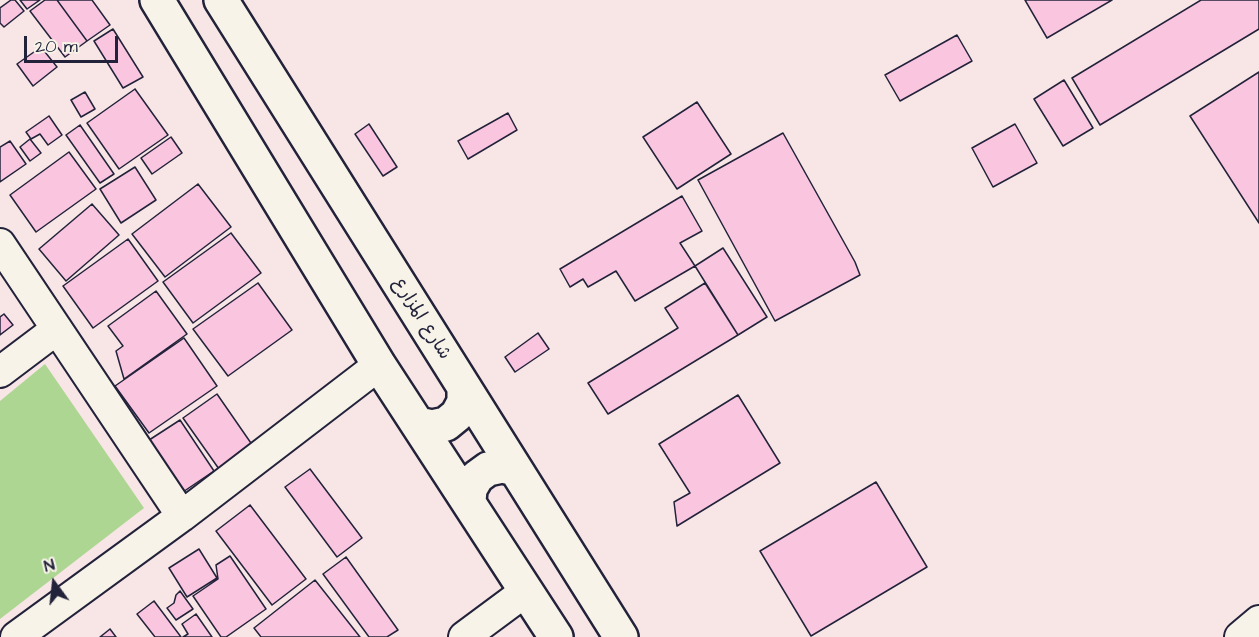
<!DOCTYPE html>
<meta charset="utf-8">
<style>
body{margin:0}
#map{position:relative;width:1259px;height:637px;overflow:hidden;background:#f8e5e5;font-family:"Architects Daughter",sans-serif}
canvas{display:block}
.north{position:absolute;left:24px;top:553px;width:60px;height:60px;-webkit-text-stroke:4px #f7f3e8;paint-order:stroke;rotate:345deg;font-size:16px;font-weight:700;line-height:24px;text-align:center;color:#22223b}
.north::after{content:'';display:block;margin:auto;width:21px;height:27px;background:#22223b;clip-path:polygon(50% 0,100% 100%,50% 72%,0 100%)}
.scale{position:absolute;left:24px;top:36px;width:94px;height:27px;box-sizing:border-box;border:3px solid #22223b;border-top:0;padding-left:8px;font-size:18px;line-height:21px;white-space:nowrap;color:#22223b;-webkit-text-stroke:4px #f7f3e8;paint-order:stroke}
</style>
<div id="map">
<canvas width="1259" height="637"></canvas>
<div class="north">N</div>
<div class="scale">20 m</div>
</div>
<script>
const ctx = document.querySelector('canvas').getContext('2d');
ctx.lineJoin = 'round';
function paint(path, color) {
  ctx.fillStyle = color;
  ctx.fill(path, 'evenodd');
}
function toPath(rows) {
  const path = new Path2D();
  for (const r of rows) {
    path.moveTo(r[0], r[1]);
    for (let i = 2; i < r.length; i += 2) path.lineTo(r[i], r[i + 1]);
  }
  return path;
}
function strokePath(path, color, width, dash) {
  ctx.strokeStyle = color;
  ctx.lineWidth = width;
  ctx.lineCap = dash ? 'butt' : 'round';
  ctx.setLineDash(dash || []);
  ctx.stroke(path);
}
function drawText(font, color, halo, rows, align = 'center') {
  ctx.font = font + ' "Architects Daughter","Playpen Sans Arabic",sans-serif';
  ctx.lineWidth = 4.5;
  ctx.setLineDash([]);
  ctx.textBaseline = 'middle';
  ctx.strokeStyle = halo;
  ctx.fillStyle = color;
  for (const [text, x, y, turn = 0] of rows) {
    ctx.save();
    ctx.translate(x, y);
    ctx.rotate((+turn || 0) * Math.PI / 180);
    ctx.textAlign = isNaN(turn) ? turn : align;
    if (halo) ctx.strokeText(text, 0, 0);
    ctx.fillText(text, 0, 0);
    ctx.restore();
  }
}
paint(toPath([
 [45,364,144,508,0,619,0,401]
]), '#aed693');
const building = toPath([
 [11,0,15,0,24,11,4,27,0,23,0,8,11,0],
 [20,0,40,0,27,9,20,0],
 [45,0,57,0,87,41,65,57,30,11,45,0],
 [57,0,92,0,110,25,87,41,57,0],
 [1025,0,1112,0,1047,38,1025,0],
 [1201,0,1259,0,1259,29,1100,125,1072,78,1201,0],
 [113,29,143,77,123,88,94,41,113,29],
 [957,35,972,61,900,101,885,75,957,35],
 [41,47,57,67,33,86,17,64,41,47],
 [1259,72,1259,223,1190,116,1259,72],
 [1064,80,1093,128,1063,146,1034,99,1064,80],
 [135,89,168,135,119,169,87,123,135,89],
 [85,92,95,109,81,117,71,100,85,92],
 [697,102,731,154,677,189,643,137,697,102],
 [508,113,517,130,468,159,458,141,508,113],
 [49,116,62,135,48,145,40,134,31,139,26,132,49,116],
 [369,124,397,167,383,176,355,134,369,124],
 [1015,124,1037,163,993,187,972,148,1015,124],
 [80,125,114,174,100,183,66,135,80,125],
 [783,133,855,262,860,275,775,321,698,180,783,133],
 [171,137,182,153,152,174,141,158,171,137],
 [30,139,41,153,30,161,20,147,30,139],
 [10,141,26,164,0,182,0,147,10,141],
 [69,152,96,189,36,232,10,195,69,152],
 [135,167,156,200,121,223,100,189,135,167],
 [198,184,231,227,165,277,132,234,198,184],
 [682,196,702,231,680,243,695,266,635,301,616,271,588,287,583,279,570,287,560,269,682,196],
 [92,204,119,235,66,281,39,249,92,204],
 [231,233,261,273,193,323,163,282,231,233],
 [128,239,158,281,93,328,63,286,128,239],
 [723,248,767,317,738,335,695,266,723,248],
 [258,283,292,330,228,376,193,329,258,283],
 [705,283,738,335,608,414,588,383,678,328,665,308,705,283],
 [156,291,187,334,124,379,116,351,123,346,108,326,156,291],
 [4,314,13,325,0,335,0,317,4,314],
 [538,333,549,349,515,372,505,357,538,333],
 [184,338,217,386,149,433,115,386,184,338],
 [217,394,253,446,219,469,183,418,217,394],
 [738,395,780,463,677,526,674,502,690,493,659,444,738,395],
 [180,420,214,471,177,496,143,444,180,420],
 [310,469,362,538,337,557,285,487,310,469],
 [876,482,927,567,811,636,760,551,876,482],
 [250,505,306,579,272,605,216,531,250,505],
 [199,549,217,578,187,597,169,568,199,549],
 [230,556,266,609,226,637,221,637,193,596,218,579,216,565,230,556],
 [346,557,398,630,387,637,369,637,323,574,346,557],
 [315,580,360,637,261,637,254,628,315,580],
 [180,591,193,609,176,620,167,608,174,603,176,595,180,591],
 [154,601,181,637,155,637,137,614,154,601],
 [196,614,212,637,183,637,188,634,182,624,196,614],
 [110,629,116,637,100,637,110,629]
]);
paint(building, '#fac5df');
strokePath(building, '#22223b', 1.5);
const minor = toPath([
 [0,244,182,516],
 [0,372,57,329],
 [16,637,182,516,379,365],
 [464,637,526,591],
 [1240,637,1259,621]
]);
const tertiary = toPath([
 [157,0,379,365,556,637],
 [221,0,621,637],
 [418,424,432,427,446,424,457,415,464,402,464,388],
 [469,502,470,489,477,477,488,469,502,466,515,469]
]);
strokePath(minor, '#22223b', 34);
strokePath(tertiary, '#22223b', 38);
strokePath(minor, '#f7f3e8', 30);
strokePath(tertiary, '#f7f3e8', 33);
drawText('18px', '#22223b', '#f7f3e8', [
 ["شارع المزارع",421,319,58]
]);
</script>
